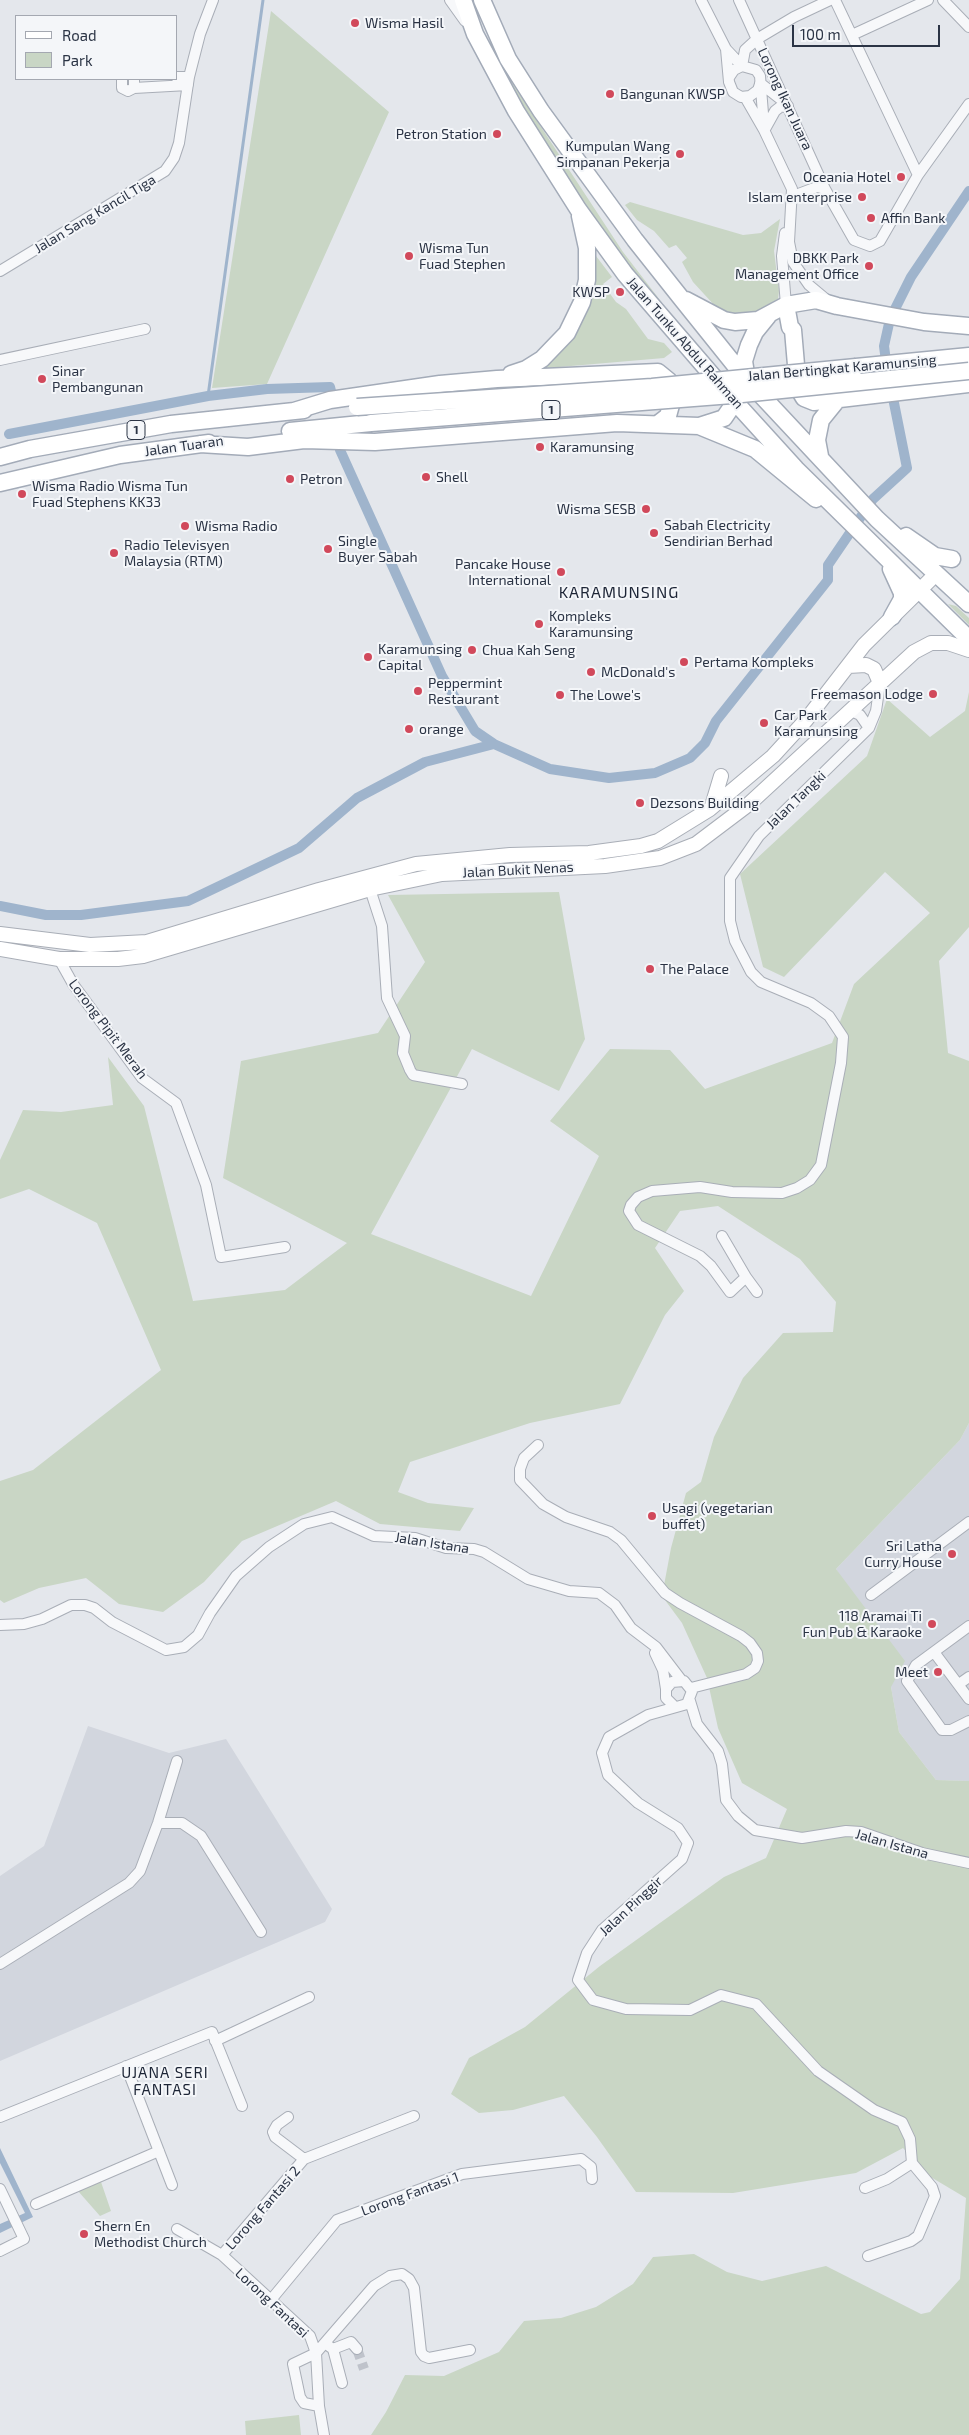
<!DOCTYPE html>
<style>
body{margin:0}
#map{position:relative;width:969px;height:2435px;overflow:hidden;background:#e4e7ec;font-family:"Exo 2",sans-serif}
canvas{display:block}
.legend{position:absolute;left:15px;top:15px;width:162px;height:65px;box-sizing:border-box;background:#f4f6f9;border:1px solid #a4a8b1;margin:0;padding:6px 9px;list-style:none;font-size:15px;color:#2b3445}
.legend li{display:flex;align-items:center;gap:10px;height:25px}
.legend b{width:25px;border:1px solid #a4a8b1}
.scale{position:absolute;left:792px;top:25px;width:148px;height:22px;box-sizing:border-box;border:2px solid #2b3445;border-top:0;padding-left:6px;font-size:15px;line-height:18px;white-space:nowrap;color:#2b3445;-webkit-text-stroke:4px #f4f6f9;paint-order:stroke}
</style>
<div id="map">
<canvas width="969" height="2435"></canvas>
<ul class="legend">
<li><b style="height:6px;background:#fff"></b>Road</li>
<li><b style="height:14px;background:#c9d6c5"></b>Park</li>
</ul>
<div class="scale">100 m</div>
</div>
<script>
const ctx = document.querySelector('canvas').getContext('2d');
ctx.lineJoin = 'round';
function paint(path, color) {
  ctx.fillStyle = color;
  ctx.fill(path, 'evenodd');
}
function toPath(rows) {
  const path = new Path2D();
  for (const r of rows) {
    path.moveTo(r[0], r[1]);
    for (let i = 2; i < r.length; i += 2) path.lineTo(r[i], r[i + 1]);
  }
  return path;
}
function strokePath(path, color, width, dash) {
  ctx.strokeStyle = color;
  ctx.lineWidth = width;
  ctx.lineCap = dash ? 'butt' : 'round';
  ctx.setLineDash(dash || []);
  ctx.stroke(path);
}
function drawText(font, color, halo, rows, align = 'center') {
  ctx.font = font + ' "Exo 2",sans-serif';
  ctx.lineWidth = 4;
  ctx.setLineDash([]);
  ctx.textBaseline = 'middle';
  ctx.strokeStyle = halo;
  ctx.fillStyle = color;
  for (const [text, x, y, turn = 0] of rows) {
    ctx.save();
    ctx.translate(x, y);
    ctx.rotate((+turn || 0) * Math.PI / 180);
    ctx.textAlign = isNaN(turn) ? turn : align;
    if (halo) ctx.strokeText(text, 0, 0);
    ctx.fillText(text, 0, 0);
    ctx.restore();
  }
}
paint(toPath([
 [969,1423,969,1781,936,1780,899,1732,891,1687,836,1569,960,1440],
 [88,1726,169,1753,226,1739,332,1909,325,1922,0,2061,0,1876,44,1846]
]), '#d2d6de');
paint(toPath([
 [271,11,389,112,267,384,212,388],
 [499,63,623,252,663,304,619,254,593,217,511,92],
 [630,202,743,235,761,233,780,219,774,251,779,291,778,299,748,316,726,314,715,306,693,282,682,262,687,258,676,245,669,248,654,231,637,220,625,205],
 [593,252,612,277,603,284,616,302,626,309,648,339,664,343,672,352,664,358,536,369,568,336],
 [948,604,956,606,969,618,969,625],
 [969,692,969,927,939,961,948,1053,969,1061,969,1423,960,1440,836,1569,905,1661,891,1687,899,1732,936,1780,969,1781,969,2435,371,2435,386,2412,405,2375,444,2376,499,2352,524,2321,561,2318,596,2307,633,2284,653,2257,694,2254,727,2272,762,2281,826,2266,921,2314,930,2312,960,2279,966,2198,929,2176,903,2148,856,2173,733,2193,636,2192,597,2137,564,2096,513,2110,479,2113,451,2094,469,2058,525,2027,600,1966,724,1877,766,1858,787,1809,742,1783,718,1728,707,1678,682,1623,662,1596,671,1548,686,1493,701,1482,714,1437,743,1378,783,1333,833,1332,836,1302,800,1259,718,1206,680,1211,655,1248,684,1291,665,1315,620,1404,530,1423,410,1462,398,1492,428,1503,474,1508,460,1531,380,1524,336,1501,242,1541,204,1582,163,1612,119,1604,86,1578,39,1588,4,1603,0,1600,0,1481,33,1470,161,1370,97,1223,29,1189,0,1199,0,1160,23,1110,61,1112,113,1105,108,1057,144,1106,193,1301,285,1290,347,1243,223,1178,241,1061,378,1033,425,962,388,895,559,892,585,1039,559,1091,472,1049,371,1234,531,1296,599,1156,550,1121,610,1049,670,1050,705,1089,832,1043,854,984,930,913,885,872,784,977,763,967,740,874,867,756,887,699,930,737,965,711],
 [101,2182,111,2211,100,2216,78,2191],
 [299,2415,301,2435,246,2435,245,2421]
]), '#c9d6c5');
paint(toPath([
 [0,2148,33,2217,0,2233,0,2224,25,2213,0,2163]
]), '#9fb4cc');
strokePath(toPath([
 [208,396,263,0]
]), '#9fb4cc', 3);
strokePath(toPath([
 [887,369,884,346,890,319,911,277,969,191],
 [9,434,208,396,267,389,330,387,331,391],
 [340,450,442,676,475,731,494,744,550,769,609,778,655,773,690,758,705,743,716,721,828,580,828,565,873,499,907,468,891,388],
 [0,906,46,915,81,915,188,901,299,848,357,798,425,762,494,744]
]), '#9fb4cc', 10);
strokePath(toPath([
 [357,2349,364,2369]
]), '#bfc3cb', 10, [10, 5]);
const street = toPath([
 [450,0,465,21],
 [701,0,726,49,742,66],
 [739,0,825,189,854,240,870,246,880,241,918,175,969,104],
 [835,0,918,175],
 [943,0,969,27],
 [852,35,928,0],
 [726,49,729,82,733,92,741,97,750,96,758,90,760,84],
 [742,66,745,50,757,39,794,17,830,0],
 [730,76,734,70,742,66,756,70,760,76,764,126],
 [176,77,189,77],
 [122,79,122,88,128,91,134,88,134,79],
 [760,83,783,101],
 [134,88,188,85],
 [745,97,764,130,792,189,789,242,793,262,809,285,827,300],
 [765,129,775,111,780,107,788,106],
 [793,196,817,187,825,189],
 [785,233,782,256,786,305],
 [0,271,165,171,174,158,179,143,189,77,200,34,213,0],
 [0,360,145,329],
 [851,711,860,715,869,728],
 [370,889,382,926,387,998,405,1036,403,1053,410,1070,413,1075,462,1084],
 [59,959,73,984,142,1078,176,1103,206,1185,221,1257,285,1247],
 [722,1236,746,1277,730,1292,711,1266,700,1256,638,1225,629,1211,631,1205,638,1197,652,1191,700,1187,732,1192,782,1193,797,1188,810,1180,821,1165,841,1063,843,1037,829,1016,811,1003,761,982,751,972,735,941,730,921,730,878,759,836,869,728,876,711,880,683],
 [746,1277,757,1292],
 [538,1445,524,1458,520,1469,520,1480,543,1504,566,1517,610,1532,621,1540,665,1593,680,1603,741,1636,750,1643,757,1653,758,1661,755,1668,746,1674,691,1688],
 [871,1595,969,1522],
 [0,1625,24,1624,42,1619,71,1605,85,1605,94,1608,112,1622,166,1650,184,1647,198,1635,210,1613,236,1576,269,1547,304,1524,332,1517,374,1536,415,1538,446,1548,474,1549,484,1552,528,1579,569,1591,599,1593,615,1605,631,1628,656,1647,682,1681],
 [969,1626,916,1665,907,1681,942,1730,951,1730,969,1721],
 [934,1652,969,1699],
 [655,1653,663,1670,666,1689],
 [959,1684,969,1677],
 [690,1701,697,1724,718,1751,722,1764,726,1800,738,1816,755,1830,802,1838,846,1831,861,1832,922,1853,969,1863],
 [674,1706,666,1698,666,1689,672,1682,684,1681,692,1691,687,1704,648,1715,609,1737,602,1753,608,1775,638,1803,678,1828,688,1843,682,1859,602,1930,587,1953,578,1980,593,2000,626,2009,690,2010,721,1995,756,2004,818,2071,874,2110,902,2122,910,2139,912,2163,932,2187,935,2196,918,2236,911,2241,868,2256],
 [158,1823,182,1823,201,1836,261,1932],
 [0,1964,129,1883,140,1871,158,1823,177,1761],
 [215,2041,309,1997],
 [126,2066,172,2185],
 [0,2117,212,2032,242,2106],
 [288,2117,277,2125,273,2132,275,2137,304,2159],
 [865,2188,887,2179,912,2163],
 [0,2189,24,2239,0,2251],
 [36,2204,159,2151],
 [177,2229,222,2255,310,2336,316,2353,319,2406,324,2435],
 [222,2255,304,2159,414,2116],
 [270,2301,337,2220,462,2174,581,2159,591,2167,592,2179],
 [326,2344,333,2349,342,2383],
 [333,2349,351,2342,357,2349],
 [319,2406,304,2403,300,2397,293,2364,316,2353,374,2286,390,2276,402,2274,409,2279,414,2288,421,2352,424,2356,429,2358,470,2350]
]);
const secondary = toPath([
 [848,666,866,665,874,669,880,683],
 [712,806,721,776],
 [0,934,90,945,147,942,319,890,416,864,510,855,589,853,641,846,658,841,710,809,773,756,806,720,864,645,936,574],
 [0,949,59,959,118,959,143,956,370,889,442,874,605,866,660,858,696,844,749,804,914,652,931,643,948,643,969,650]
]);
const primary = toPath([
 [463,0,475,34,516,111,578,209,625,274,736,403,796,469,969,639],
 [482,0,508,59,541,111,635,240,681,298,746,379,877,519,969,604],
 [686,300,724,320,735,322,758,320,786,305,816,300,837,306,924,322,969,326],
 [786,305,790,327,793,330,798,388,804,398,814,402,969,384],
 [856,367,969,356],
 [511,374,526,369,542,359,567,333,582,302,587,280,587,248,580,216],
 [747,380,744,361,749,345,755,332,768,316],
 [294,411,330,400,440,384,497,379,658,372,669,381,674,394,668,416,659,423],
 [699,426,755,449,816,499],
 [290,431,371,423],
 [200,444,248,447,304,440,375,442,617,423,699,426,724,418,741,393],
 [820,456,817,440,821,420,838,399],
 [0,457,30,449,171,424,304,410],
 [0,483,120,455,209,443],
 [906,536,935,556,952,559],
 [891,569,902,593,902,599,892,617]
]);
strokePath(street, '#a9aeb7', 12);
strokePath(secondary, '#a9aeb7', 16);
strokePath(primary, '#a3abb8', 19);
strokePath(street, '#f7f8fa', 10);
strokePath(secondary, '#fff', 14);
strokePath(primary, '#fff', 16);
const primaryBridge = toPath([
 [357,407,652,387,856,367],
 [371,423,732,395,969,371]
]);
strokePath(primaryBridge, '#a3abb8', 19, []);
strokePath(primaryBridge, '#fff', 16);
for (const [x, y, r, color] of [
 [355,23,5,"#d1495b"],
 [610,94,5,"#d1495b"],
 [497,134,5,"#d1495b"],
 [680,154,5,"#d1495b"],
 [901,177,5,"#d1495b"],
 [862,197,5,"#d1495b"],
 [871,218,5,"#d1495b"],
 [409,256,5,"#d1495b"],
 [869,266,5,"#d1495b"],
 [620,292,5,"#d1495b"],
 [42,379,5,"#d1495b"],
 [540,447,5,"#d1495b"],
 [426,477,5,"#d1495b"],
 [290,479,5,"#d1495b"],
 [22,494,5,"#d1495b"],
 [646,509,5,"#d1495b"],
 [185,526,5,"#d1495b"],
 [654,533,5,"#d1495b"],
 [328,549,5,"#d1495b"],
 [114,553,5,"#d1495b"],
 [561,572,5,"#d1495b"],
 [539,624,5,"#d1495b"],
 [472,650,5,"#d1495b"],
 [368,657,5,"#d1495b"],
 [684,662,5,"#d1495b"],
 [591,672,5,"#d1495b"],
 [418,691,5,"#d1495b"],
 [933,694,5,"#d1495b"],
 [560,695,5,"#d1495b"],
 [764,723,5,"#d1495b"],
 [409,729,5,"#d1495b"],
 [640,803,5,"#d1495b"],
 [650,969,5,"#d1495b"],
 [652,1516,5,"#d1495b"],
 [952,1554,5,"#d1495b"],
 [932,1624,5,"#d1495b"],
 [938,1672,5,"#d1495b"],
 [84,2234,5,"#d1495b"]
]) {
  const dot = new Path2D();
  dot.arc(x, y, r, 0, 2 * Math.PI);
  ctx.fillStyle = color;
  ctx.fill(dot);
  strokePath(dot, '#f4f6f9', 2);
}
for (const [x, y, w] of [
 [551,410,18],
 [136,430,18]
]) {
  const box = new Path2D();
  box.roundRect(x - w / 2, y - 9.5, w, 19, 4);
  ctx.fillStyle = '#f4f6f9';
  ctx.fill(box);
  strokePath(box, '#2b3445', 1);
}
drawText('bold 12px', '#2b3445', null, [
 ["1",551,410],
 ["1",136,430]
]);
drawText('14px', '#2b3445', '#f4f6f9', [
 ["Wisma Hasil",365,23],
 ["Bangunan KWSP",620,94],
 ["Petron Station",487,134,"right"],
 ["Kumpulan Wang",670,146,"right"],
 ["Simpanan Pekerja",670,162,"right"],
 ["Oceania Hotel",891,177,"right"],
 ["Islam enterprise",852,197,"right"],
 ["Affin Bank",881,218],
 ["Wisma Tun",419,248],
 ["Fuad Stephen",419,264],
 ["DBKK Park",859,258,"right"],
 ["Management Office",859,274,"right"],
 ["KWSP",610,292,"right"],
 ["Sinar",52,371],
 ["Pembangunan",52,387],
 ["Karamunsing",550,447],
 ["Shell",436,477],
 ["Petron",300,479],
 ["Wisma Radio Wisma Tun",32,486],
 ["Fuad Stephens KK33",32,502],
 ["Wisma SESB",636,509,"right"],
 ["Sabah Electricity",664,525],
 ["Sendirian Berhad",664,541],
 ["Wisma Radio",195,526],
 ["Single",338,541],
 ["Buyer Sabah",338,557],
 ["Radio Televisyen",124,545],
 ["Malaysia (RTM)",124,561],
 ["Pancake House",551,564,"right"],
 ["International",551,580,"right"],
 ["Kompleks",549,616],
 ["Karamunsing",549,632],
 ["Karamunsing",378,649],
 ["Capital",378,665],
 ["Chua Kah Seng",482,650],
 ["Pertama Kompleks",694,662],
 ["McDonald's",601,672],
 ["Peppermint",428,683],
 ["Restaurant",428,699],
 ["Freemason Lodge",923,694,"right"],
 ["The Lowe's",570,695],
 ["Car Park",774,715],
 ["Karamunsing",774,731],
 ["orange",419,729],
 ["Dezsons Building",650,803],
 ["The Palace",660,969],
 ["Usagi (vegetarian",662,1508],
 ["buffet)",662,1524],
 ["Sri Latha",942,1546,"right"],
 ["Curry House",942,1562,"right"],
 ["118 Aramai Ti",922,1616,"right"],
 ["Fun Pub & Karaoke",922,1632,"right"],
 ["Meet",928,1672,"right"],
 ["Shern En",94,2226],
 ["Methodist Church",94,2242]
], 'left');
drawText('14px', '#2b3445', '#f4f6f9', [
 ["Lorong Ikan Juara",785,99,65],
 ["Jalan Sang Kancil Tiga",95,214,-31],
 ["Jalan Tunku Abdul Rahman",685,343,49],
 ["Jalan Bertingkat Karamunsing",842,368,-5],
 ["Jalan Tuaran",184,446,-8],
 ["Jalan Tangki",796,800,-44],
 ["Jalan Bukit Nenas",518,870,-3],
 ["Lorong Pipit Merah",108,1029,53],
 ["Jalan Istana",432,1543,9],
 ["Jalan Istana",892,1844,16],
 ["Jalan Pinggir",631,1906,-43],
 ["Lorong Fantasi 1",410,2194,-20],
 ["Lorong Fantasi 2",263,2208,-49],
 ["Lorong Fantasi",272,2303,43]
]);
ctx.letterSpacing = '1px';
drawText('15px', '#1d2536', '#f4f6f9', [
 ["UJANA SERI",165,2073],
 ["FANTASI",165,2090]
]);
ctx.letterSpacing = '0px';
ctx.letterSpacing = '1px';
drawText('16px', '#1d2536', '#f4f6f9', [
 ["KARAMUNSING",619,593]
]);
ctx.letterSpacing = '0px';
</script>
